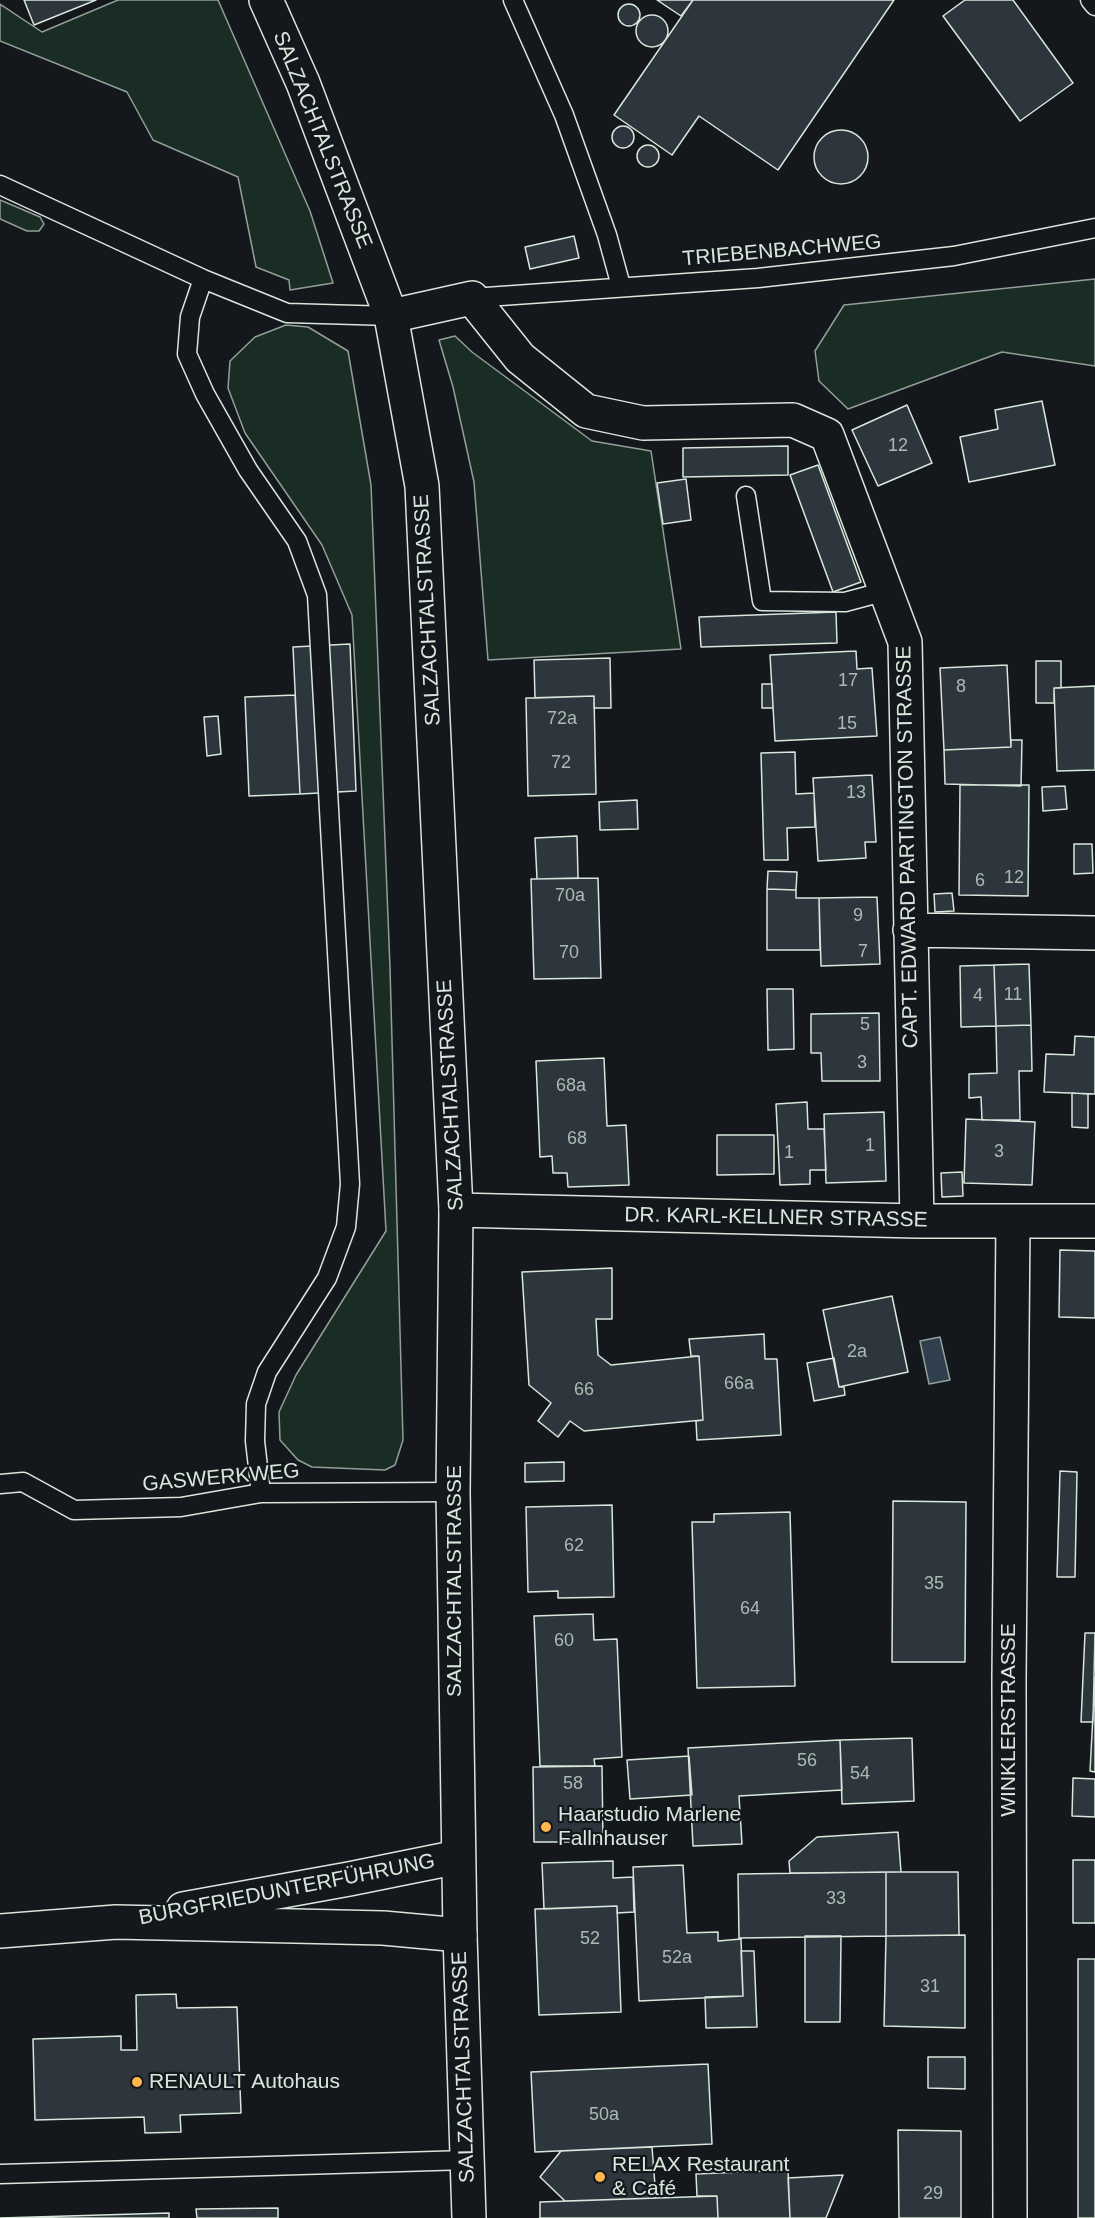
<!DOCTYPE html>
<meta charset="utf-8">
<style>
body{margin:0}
canvas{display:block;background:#14181c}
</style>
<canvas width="1095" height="2218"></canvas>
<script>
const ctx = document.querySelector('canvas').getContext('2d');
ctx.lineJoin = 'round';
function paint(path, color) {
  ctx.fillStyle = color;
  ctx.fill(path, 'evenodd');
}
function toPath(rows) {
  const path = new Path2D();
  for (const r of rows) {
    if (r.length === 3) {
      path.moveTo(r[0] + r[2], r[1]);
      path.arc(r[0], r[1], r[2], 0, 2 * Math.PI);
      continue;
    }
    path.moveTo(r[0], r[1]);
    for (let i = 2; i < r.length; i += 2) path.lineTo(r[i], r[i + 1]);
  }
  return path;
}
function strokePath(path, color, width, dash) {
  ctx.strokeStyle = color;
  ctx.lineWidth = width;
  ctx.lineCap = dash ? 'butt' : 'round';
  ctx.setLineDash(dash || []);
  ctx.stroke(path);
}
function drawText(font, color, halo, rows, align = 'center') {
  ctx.font = font + ' Arial,sans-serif';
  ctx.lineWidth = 4.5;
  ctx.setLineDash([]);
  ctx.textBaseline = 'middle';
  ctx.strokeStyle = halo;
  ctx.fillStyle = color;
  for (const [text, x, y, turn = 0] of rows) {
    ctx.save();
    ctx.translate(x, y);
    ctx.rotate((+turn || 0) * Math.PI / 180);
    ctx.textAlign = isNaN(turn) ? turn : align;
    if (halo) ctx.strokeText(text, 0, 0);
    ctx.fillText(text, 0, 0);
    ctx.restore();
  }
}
const green = toPath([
 [118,0,218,0,310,211,333,283,290,290,289,280,256,267,238,177,153,140,127,92,0,41,0,4,42,32,118,0],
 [0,200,40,217,44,224,39,231,27,231,0,219,0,200],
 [1095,279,1095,366,1002,352,848,409,819,381,815,351,844,305,1095,279],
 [286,325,308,327,348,351,371,485,390,968,403,1440,395,1465,385,1470,312,1467,298,1460,280,1440,279,1412,296,1375,386,1231,352,615,322,545,245,433,228,388,230,361,255,337,286,325],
 [455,336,472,352,592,441,651,451,681,649,488,660,474,482,453,387,439,340,455,336]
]);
paint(green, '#1a2d24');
strokePath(green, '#939e99', 1.5);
const water = toPath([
 [940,1337,950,1380,929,1384,920,1341,940,1337]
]);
paint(water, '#2f3f4d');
strokePath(water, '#939e99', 1.5);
const building = toPath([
 [24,0,96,0,34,25,24,0],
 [657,0,693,0,681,16,657,0],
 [693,0,894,0,778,170,699,116,672,155,614,115,693,0],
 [965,0,1013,0,1073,83,1020,121,943,16,965,0],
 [629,15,11],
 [652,31,16],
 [623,137,11],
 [841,157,27],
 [648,156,11],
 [574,236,579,258,530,269,525,247,574,236],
 [1042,401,1055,465,969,482,960,437,998,429,995,410,1042,401],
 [907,405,932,463,878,486,852,430,907,405],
 [788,446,788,475,683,477,683,448,788,446],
 [818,465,861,582,833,592,790,475,818,465],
 [686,479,691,520,663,524,657,483,686,479],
 [836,612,837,643,701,647,699,617,836,612],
 [350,644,356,791,300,794,293,647,350,644],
 [856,651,857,669,872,668,877,736,775,741,770,655,856,651],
 [610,658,611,708,594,708,594,696,535,698,534,660,610,658],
 [1036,661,1061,661,1061,688,1054,688,1054,703,1036,703,1036,661],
 [1007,665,1011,747,944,750,940,668,1007,665],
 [762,684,772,684,773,708,762,708,762,684],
 [1095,686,1095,770,1057,771,1054,688,1095,686],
 [295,695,300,794,249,796,245,697,295,695],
 [594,696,596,794,528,796,526,698,594,696],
 [218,716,221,754,207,756,204,717,218,716],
 [1011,740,1022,740,1021,786,945,784,944,750,1011,747,1011,740],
 [795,752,796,794,814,793,815,827,787,828,788,860,764,860,761,753,795,752],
 [872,775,876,842,865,842,866,858,818,861,813,778,872,775],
 [960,785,1029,785,1028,896,959,895,960,785],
 [1065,786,1067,809,1043,811,1042,787,1065,786],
 [637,800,638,829,600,830,599,802,637,800],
 [577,836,578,878,537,879,535,838,577,836],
 [1074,844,1092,844,1093,873,1074,874,1074,844],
 [768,871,797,872,796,890,767,889,768,871],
 [598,878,601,978,534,979,531,879,598,878],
 [767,889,796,890,796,898,819,898,820,950,767,950,767,889],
 [952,893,954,911,935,912,934,894,952,893],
 [877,897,880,964,821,966,819,898,877,897],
 [1029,964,1031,1025,996,1026,994,965,1029,964],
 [994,965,996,1026,961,1027,960,966,994,965],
 [767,989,793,989,794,1049,768,1050,767,989],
 [879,1013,880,1081,822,1081,821,1053,811,1053,811,1014,879,1013],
 [1031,1025,1032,1071,1019,1071,1020,1120,982,1120,981,1097,969,1098,969,1074,997,1073,996,1026,1031,1025],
 [1075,1036,1095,1037,1095,1094,1044,1092,1046,1054,1074,1055,1075,1036],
 [604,1058,607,1126,626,1125,629,1185,568,1187,567,1173,553,1173,552,1156,540,1157,536,1061,604,1058],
 [1072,1093,1088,1094,1088,1128,1072,1127,1072,1093],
 [807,1102,808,1129,824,1129,826,1170,810,1170,810,1184,780,1185,776,1104,807,1102],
 [884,1112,886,1181,826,1183,824,1114,884,1112],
 [966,1119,1035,1122,1032,1185,964,1183,966,1119],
 [717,1135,774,1135,774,1174,717,1175,717,1135],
 [962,1172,963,1196,942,1197,941,1173,962,1172],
 [1060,1250,1095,1251,1095,1318,1059,1317,1060,1250],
 [612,1268,612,1319,596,1319,598,1355,611,1365,699,1356,703,1420,584,1431,570,1421,558,1437,538,1421,551,1403,529,1385,522,1272,612,1268],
 [892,1296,908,1372,839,1387,823,1310,892,1296],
 [764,1334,765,1359,777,1359,781,1435,697,1440,696,1421,703,1420,699,1356,691,1356,689,1339,764,1334],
 [834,1358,839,1387,844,1387,845,1395,814,1401,807,1363,834,1358],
 [564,1462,564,1481,525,1482,525,1463,564,1462],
 [1060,1471,1077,1472,1075,1577,1057,1577,1060,1471],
 [893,1501,966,1502,965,1662,892,1662,893,1501],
 [612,1505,614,1597,558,1598,558,1591,528,1592,526,1507,612,1505],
 [790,1512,795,1686,697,1688,692,1522,714,1522,714,1514,790,1512],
 [593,1614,594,1640,617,1639,622,1757,594,1759,595,1766,540,1766,534,1616,593,1614],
 [1085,1633,1095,1633,1093,1722,1081,1722,1085,1633],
 [1095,1677,1095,1772,1090,1771,1095,1677],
 [912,1738,914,1801,842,1804,840,1740,912,1738],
 [840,1740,842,1790,739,1796,742,1844,693,1846,688,1748,840,1740],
 [689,1756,692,1795,630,1799,627,1760,689,1756],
 [602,1766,603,1842,534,1842,533,1767,602,1766],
 [1073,1778,1095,1779,1095,1817,1072,1816,1073,1778],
 [898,1832,901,1872,790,1873,789,1861,817,1837,898,1832],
 [1073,1860,1095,1860,1095,1923,1073,1923,1073,1860],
 [613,1861,613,1878,633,1877,634,1912,617,1913,617,1906,544,1909,542,1863,613,1861],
 [683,1865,687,1933,718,1932,718,1941,741,1939,743,1996,639,2001,633,1867,683,1865],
 [886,1872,886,1936,739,1938,738,1874,886,1872],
 [886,1872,958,1872,959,1935,886,1936,886,1872],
 [617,1906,621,2012,539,2015,535,1909,617,1906],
 [965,1935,965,2028,884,2026,886,1936,965,1935],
 [805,1936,841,1936,840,2022,805,2022,805,1936],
 [741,1951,754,1951,757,2027,706,2028,705,1997,743,1996,741,1951],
 [1078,1959,1095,1959,1095,2218,1078,2218,1078,1959],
 [176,1994,177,2008,237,2007,241,2113,180,2115,181,2132,145,2133,144,2117,35,2120,33,2039,121,2036,121,2050,137,2050,136,1995,176,1994],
 [928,2057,965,2057,965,2089,928,2088,928,2057],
 [708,2064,712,2144,535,2152,531,2072,708,2064],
 [898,2130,961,2131,961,2218,899,2218,898,2130],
 [652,2147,656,2198,565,2201,540,2177,561,2151,652,2147],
 [788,2170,790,2218,718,2218,717,2196,697,2196,696,2174,788,2170],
 [843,2175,826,2218,790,2218,788,2178,843,2175],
 [717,2196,718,2218,540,2218,540,2202,717,2196],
 [278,2208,278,2218,197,2218,196,2209,278,2208],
 [169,2213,169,2218,0,2218,169,2213]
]);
paint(building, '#2c363c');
strokePath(building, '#d8e6dc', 1.5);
const service = toPath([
 [513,0,564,115,607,235,621,286],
 [1090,0,1095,6],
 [0,185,203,279,287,313,391,316],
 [203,279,190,317,187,354,205,394,248,470,297,541,317,595,350,1184,346,1227,327,1278,267,1372,256,1404,255,1441,261,1493],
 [472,298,758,278,954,256,1095,228],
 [746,496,762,601,845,602,886,591],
 [0,1484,23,1482,74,1510,181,1507,261,1493,453,1492],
 [0,2174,467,2160]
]);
const minor = toPath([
 [391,316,472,298,520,358,586,411,643,423,793,420,827,435,905,642,917,1221],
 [910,930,1095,933],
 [456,1210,917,1221,1095,1221],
 [1010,2218,1009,1679,1013,1221]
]);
const tertiary = toPath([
 [183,1909,349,1879,458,1857],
 [0,1931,116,1922,383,1928,460,1935]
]);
const primary = toPath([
 [266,0,303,83,391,316,422,486,456,1210,453,1492,455,1610,460,1935,469,2218]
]);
strokePath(service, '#d8e6dc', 21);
strokePath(minor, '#d8e6dc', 36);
strokePath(tertiary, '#d8e6dc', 36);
strokePath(primary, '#d8e6dc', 36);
strokePath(service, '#14181c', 18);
strokePath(minor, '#14181c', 33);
strokePath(tertiary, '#14181c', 33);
strokePath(primary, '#14181c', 33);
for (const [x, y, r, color] of [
 [546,1827,6,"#ffb74d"],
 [137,2082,6,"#ffb74d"],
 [600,2177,6,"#ffb74d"]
]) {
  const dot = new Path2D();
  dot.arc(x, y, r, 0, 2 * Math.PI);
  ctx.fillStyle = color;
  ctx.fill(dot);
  strokePath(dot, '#14181c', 2);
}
drawText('18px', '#adbab4', null, [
 ["12",898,446],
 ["17",848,681],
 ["8",961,687],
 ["72a",562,719],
 ["15",847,724],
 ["72",561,763],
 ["13",856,793],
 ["12",1014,878],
 ["6",980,881],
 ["70a",570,896],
 ["9",858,916],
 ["7",863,952],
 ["70",569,953],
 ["11",1013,995],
 ["4",978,996],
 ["5",865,1025],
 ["3",862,1063],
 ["68a",571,1086],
 ["68",577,1139],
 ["1",870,1146],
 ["3",999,1152],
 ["1",789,1153],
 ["2a",857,1352],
 ["66a",739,1384],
 ["66",584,1390],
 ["62",574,1546],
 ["35",934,1584],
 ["64",750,1609],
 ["60",564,1641],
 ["56",807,1761],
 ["54",860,1774],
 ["58",573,1784],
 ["33",836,1899],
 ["52",590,1939],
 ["52a",677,1958],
 ["31",930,1987],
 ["50a",604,2115],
 ["29",933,2194]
]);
drawText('21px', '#d8e6dc', '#14181c', [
 ["SALZACHTALSTRASSE",322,140,68],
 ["TRIEBENBACHWEG",782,251,-5],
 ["SALZACHTALSTRASSE",428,610,-93],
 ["CAPT. EDWARD PARTINGTON STRASSE",908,847,-91],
 ["SALZACHTALSTRASSE",451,1095,-93],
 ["DR. KARL-KELLNER STRASSE",776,1218,1],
 ["GASWERKWEG",221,1478,-5],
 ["SALZACHTALSTRASSE",455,1581,-90],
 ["WINKLERSTRASSE",1009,1720,-90],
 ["BURGFRIEDUNTERFÜHRUNG",287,1890,-11],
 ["SALZACHTALSTRASSE",464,2067,-92]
]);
drawText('21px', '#d8e6dc', '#14181c', [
 ["Haarstudio Marlene",558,1815],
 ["Fallnhauser",558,1839],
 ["RENAULT Autohaus",149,2082],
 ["RELAX Restaurant",612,2165],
 ["& Café",612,2189]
], 'left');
</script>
